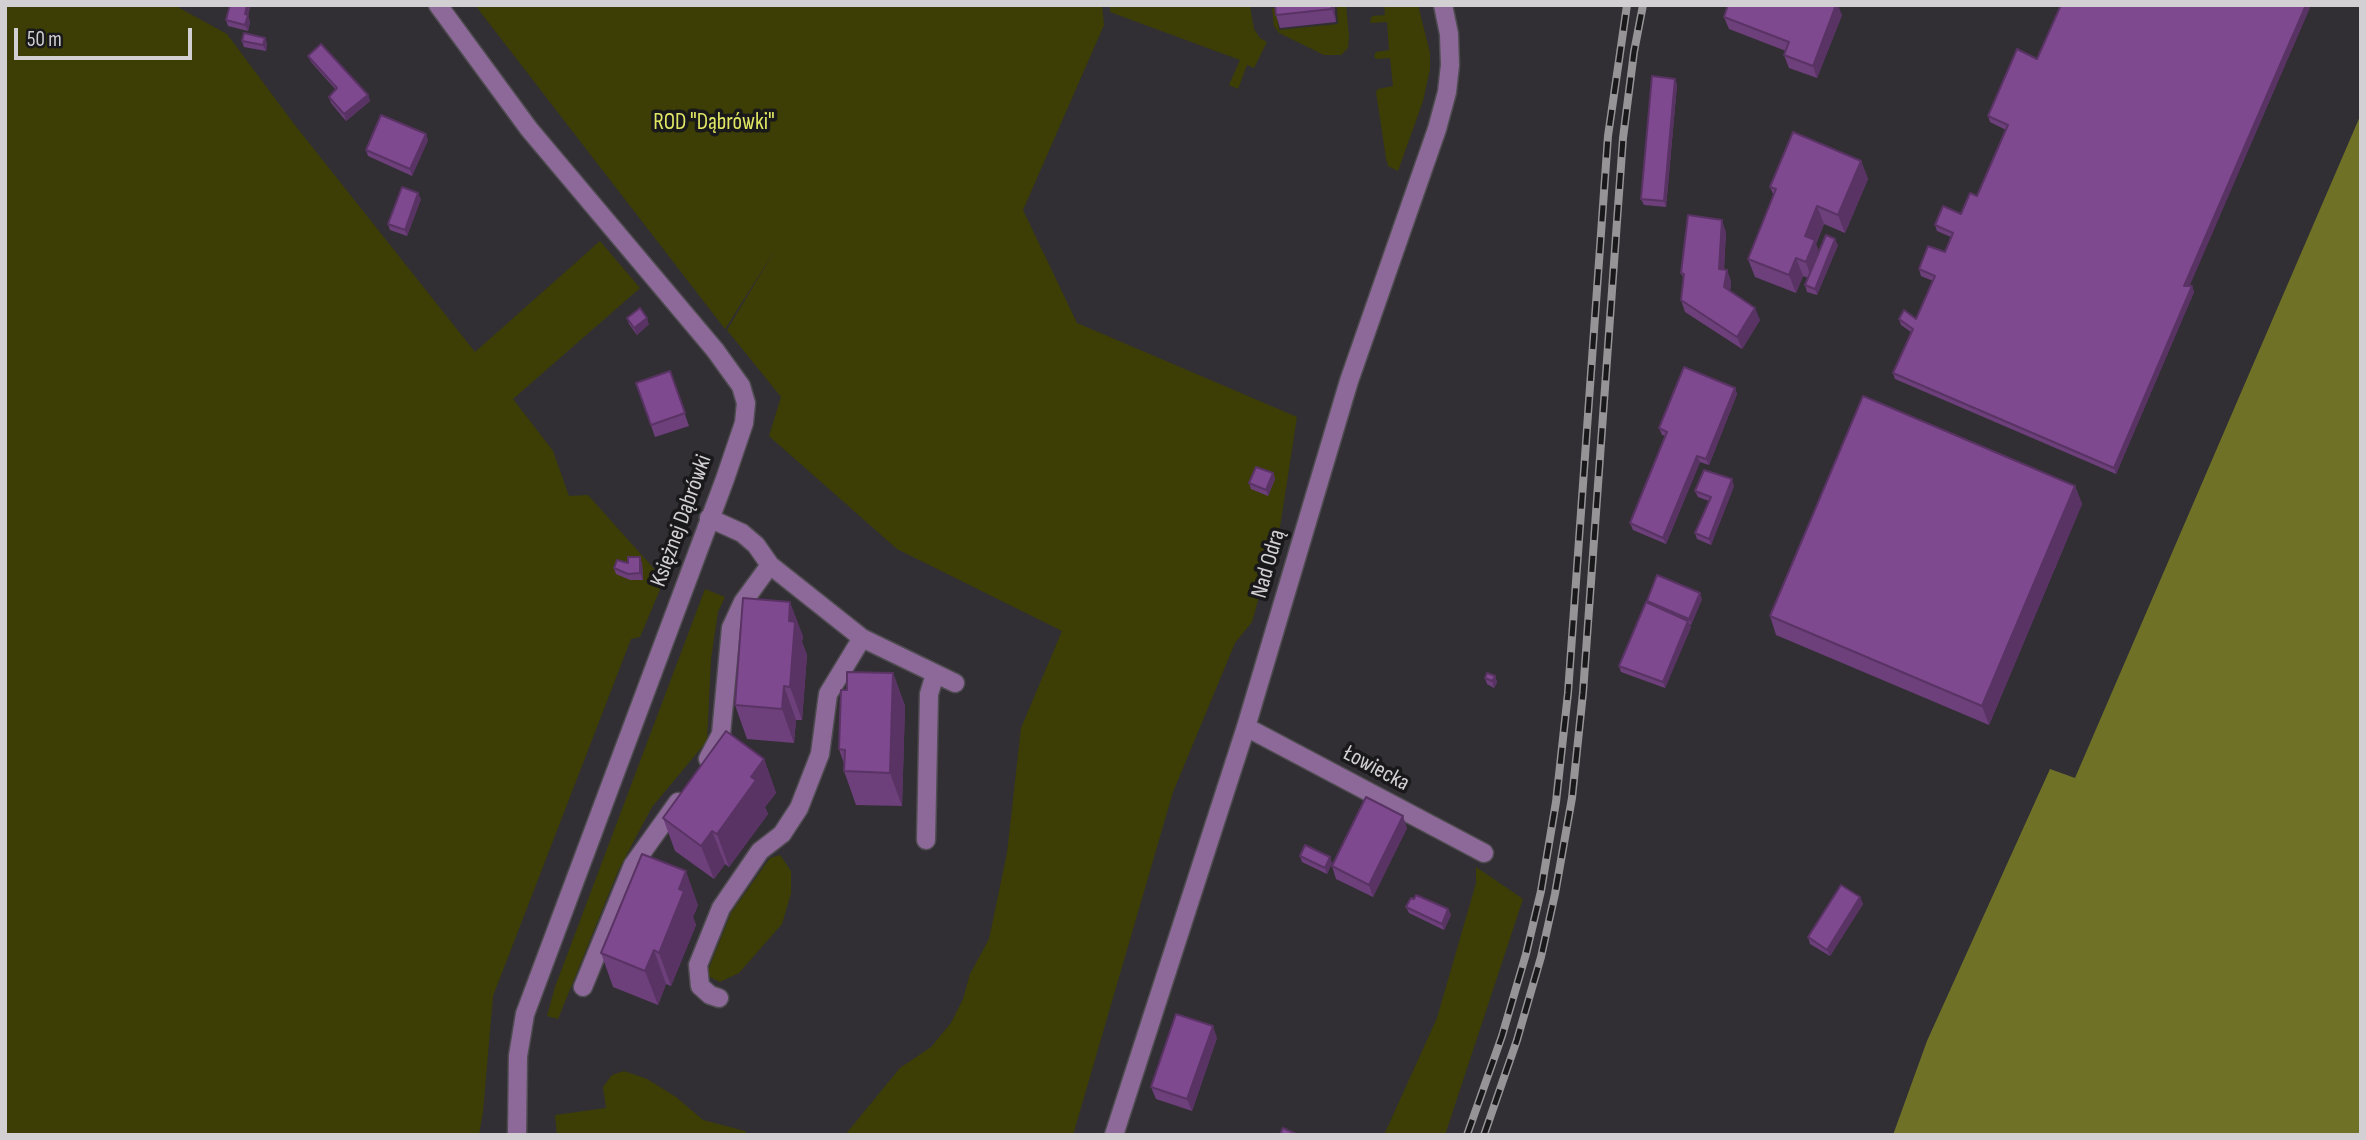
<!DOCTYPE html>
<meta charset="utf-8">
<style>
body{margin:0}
#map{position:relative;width:2366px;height:1140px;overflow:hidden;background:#322f34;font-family:"Sofia Sans Condensed",sans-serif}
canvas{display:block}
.frame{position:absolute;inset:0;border:7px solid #d2d0d3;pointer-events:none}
.scale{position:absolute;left:14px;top:28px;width:178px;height:32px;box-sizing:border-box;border:4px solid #d2d0d3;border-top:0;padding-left:9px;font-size:21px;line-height:24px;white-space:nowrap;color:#d2d0d3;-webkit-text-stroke:5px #19181a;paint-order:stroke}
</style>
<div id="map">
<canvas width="2366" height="1140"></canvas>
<div class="frame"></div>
<div class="scale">50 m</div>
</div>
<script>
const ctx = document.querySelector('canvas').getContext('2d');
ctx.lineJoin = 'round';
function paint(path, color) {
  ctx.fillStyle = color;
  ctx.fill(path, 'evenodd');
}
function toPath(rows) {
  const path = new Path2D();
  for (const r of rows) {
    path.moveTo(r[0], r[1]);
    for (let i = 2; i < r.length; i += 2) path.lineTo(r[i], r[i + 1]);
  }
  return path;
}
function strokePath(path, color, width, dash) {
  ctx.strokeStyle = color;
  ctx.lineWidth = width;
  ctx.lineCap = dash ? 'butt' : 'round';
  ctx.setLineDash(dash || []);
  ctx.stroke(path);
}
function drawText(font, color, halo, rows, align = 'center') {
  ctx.font = font + ' "Sofia Sans Condensed",sans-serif';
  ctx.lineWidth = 7;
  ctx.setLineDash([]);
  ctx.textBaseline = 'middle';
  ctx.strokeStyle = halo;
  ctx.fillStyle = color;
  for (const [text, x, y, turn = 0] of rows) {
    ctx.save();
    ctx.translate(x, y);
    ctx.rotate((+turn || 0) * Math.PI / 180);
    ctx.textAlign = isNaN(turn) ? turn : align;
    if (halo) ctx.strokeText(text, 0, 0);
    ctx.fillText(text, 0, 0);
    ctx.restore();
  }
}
paint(toPath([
 [5,5,174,5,227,34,294,124,475,352,600,241,640,288,513,399,553,451,569,496,588,495,664,580,640,637,631,639,493,996,483,1112,479,1135,5,1135],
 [475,5,1102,5,1104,25,1023,210,1077,323,1297,417,1274,566,1268,565,1252,622,1235,643,1173,792,1073,1135,845,1135,900,1068,931,1047,951,1023,963,999,970,974,989,939,1007,853,1021,728,1062,631,897,549,769,436,781,397,727,330,777,247,725,329],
 [1110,5,1250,6,1254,29,1260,38,1267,42,1254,68,1247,65,1238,89,1229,85,1240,60,1110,12],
 [1337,5,1346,5,1349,36,1348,48,1341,55,1324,55,1279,33,1274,26,1272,8,1276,8,1279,30,1338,24],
 [1384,5,1418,5,1430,53,1430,69,1423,101,1398,171,1388,166,1386,158,1376,92,1378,89,1393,86,1390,58,1376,59,1374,56,1376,52,1389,50,1387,22,1371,23,1370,21,1372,16,1385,15],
 [705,589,725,597,718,612,711,659,707,741,652,807,618,871,558,1019,547,1016,555,987],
 [780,855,791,871,791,893,782,924,739,973,720,982,708,976,709,968,731,913,770,858],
 [1476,867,1523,899,1445,1135,1384,1135,1437,1018,1476,883],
 [624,1071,647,1079,676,1097,703,1120,745,1131,748,1135,557,1135,555,1115,606,1108,603,1087,612,1075]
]), '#3c3e05');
paint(toPath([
 [2361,114,2361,1135,1893,1135,1927,1041,2050,769,2075,778]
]), '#6f7226');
const minor = toPath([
 [438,5,529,129,715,350,741,386,746,403,744,423,725,479,525,1014,518,1056,517,1135],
 [709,518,742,533,756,545,770,565,862,638,955,683],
 [1246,727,1484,853],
 [708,759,721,734,731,628,743,602,770,565],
 [926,840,929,694,935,674],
 [583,987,633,865,678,802],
 [719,998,710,995,700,986,698,965,721,908,760,851,782,834,799,808,820,754,828,694,862,638],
 [1114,1135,1246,727,1349,381,1437,129,1447,92,1450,65,1449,34,1443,5]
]);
strokePath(minor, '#4f4c51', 21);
strokePath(minor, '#8d6999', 18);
const rail = toPath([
 [1467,1135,1502,1036,1526,954,1541,891,1556,802,1568,693,1608,136,1627,5],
 [1484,1135,1517,1040,1541,957,1555,894,1572,798,1583,693,1623,138,1634,52,1643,5]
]);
strokePath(rail, '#979498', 8);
strokePath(rail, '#19181a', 5, [16]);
paint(toPath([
 [1275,5,1334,5,1336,22,1280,28,1276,15],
 [2311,5,2189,286,2192,286,2194,292,2116,474,1895,379,1893,373,1911,332,1901,325,1899,319,1916,319,1933,281,1921,276,1919,269,1945,252,1951,237,1937,231,1935,225,1961,214,1977,196,2006,130,1990,122,1988,116,2037,59],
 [1842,15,1817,78,1789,68,1784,55,1786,51,1729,29,1724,17],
 [248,16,250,22,248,31,228,26,226,20],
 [265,38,267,44,266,51,244,47,242,41],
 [308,56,368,95,370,101,346,121,331,103,329,97,336,90,311,62],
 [1675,79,1677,85,1666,207,1644,205,1641,199],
 [428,140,412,176,368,156,366,150],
 [1861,161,1868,179,1845,233,1824,224,1816,244,1819,252,1838,245,1817,295,1807,292,1805,285,1808,278,1803,276,1796,293,1755,277,1748,259,1774,196,1770,187],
 [421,199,407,236,390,230,388,224],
 [1726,232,1724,270,1727,270,1731,282,1730,291,1760,320,1742,349,1685,312,1681,300,1684,279,1681,273],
 [627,318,649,324,637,335,629,324],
 [670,371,689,426,655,437,636,383],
 [1735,388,1737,394,1709,465,1700,462,1666,544,1633,530,1630,523,1666,436,1662,435,1659,428],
 [1273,473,1275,479,1268,496,1251,489,1249,483],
 [1734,486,1711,545,1697,539,1695,533,1709,501,1698,497,1695,491],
 [2075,486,2082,504,1989,725,1776,635,1770,616],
 [628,563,642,563,643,580,630,580,616,574,614,568],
 [1702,599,1691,625,1689,624,1691,627,1665,688,1621,672,1619,666,1647,603,1647,601],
 [803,636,802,642,807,655,802,720,796,720,794,743,747,739,735,705],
 [893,673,905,706,902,806,856,805,844,771,844,764,839,749,847,690],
 [1495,676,1497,682,1494,688,1487,684,1485,678],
 [764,759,776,793,765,807,768,814,729,867,725,864,714,879,675,851,663,818],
 [1407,828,1373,897,1336,879,1332,866],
 [1300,856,1332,863,1327,874,1302,862],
 [1860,897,1863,904,1830,956,1810,944,1808,937],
 [698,905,693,917,696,925,671,986,666,984,658,1005,613,987,601,953],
 [1406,907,1448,909,1451,915,1444,930,1409,913],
 [1217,1038,1192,1111,1156,1099,1151,1087]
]), '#6d3f7b');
paint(toPath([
 [247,5,251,5,248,16,250,22,248,31,245,25,245,14],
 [1331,5,1334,5,1336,22,1332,9],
 [1836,5,1838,5,1842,15,1817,78,1813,66],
 [2306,5,2311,5,2187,292,2184,286],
 [265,38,267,44,266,51,263,45],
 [1675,79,1677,85,1666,207,1664,201],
 [368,95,370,101,346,121,344,114],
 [426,134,428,140,412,176,410,169],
 [1861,161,1868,179,1845,233,1838,215],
 [418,193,421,199,407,236,405,230],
 [1817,206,1824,224,1816,244,1821,258,1812,280,1806,262,1805,236],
 [1722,220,1726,232,1723,282,1719,269],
 [1835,239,1838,245,1817,295,1815,289],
 [1796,258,1803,276,1796,293,1789,275],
 [1727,270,1731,282,1729,300,1724,287],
 [2192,286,2194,292,2116,474,2114,468],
 [1755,308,1760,320,1742,349,1737,337],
 [647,318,649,324,637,335,634,328],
 [1735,388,1737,394,1709,465,1706,459],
 [1697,456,1700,462,1666,544,1663,538],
 [1273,473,1275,479,1268,496,1266,490],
 [1732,479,1734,486,1711,545,1709,539],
 [2075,486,2082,504,1989,725,1982,706],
 [640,557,642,563,643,580,640,573],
 [1700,593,1702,599,1691,625,1689,619],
 [790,602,803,636,802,642,807,655,802,720,790,687,789,621],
 [1688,621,1691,627,1665,688,1663,682],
 [893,673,905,706,902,806,890,773],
 [1495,676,1497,682,1494,688,1492,681],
 [784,686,796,720,794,743,782,709],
 [764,759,776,793,765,807,768,814,729,867,717,834,751,777],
 [1403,816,1407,828,1373,897,1369,885],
 [712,831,725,864,714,879,701,846],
 [1330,857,1332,863,1327,874,1325,868],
 [686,871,698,905,693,917,696,925,671,986,659,953,679,889],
 [1860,897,1863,904,1830,956,1827,950],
 [1448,909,1451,915,1444,930,1442,924],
 [654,950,666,984,658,1005,645,971],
 [1213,1026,1217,1038,1192,1111,1187,1099]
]), '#593364');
const building = toPath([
 [230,5,247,5,245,14,248,15,245,25,226,20,230,5],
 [1275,5,1331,5,1332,9,1276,15,1275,5],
 [1728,5,1836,5,1813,66,1784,55,1789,42,1724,17,1728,5],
 [2061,5,2306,5,2184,286,2192,286,2114,468,1893,373,1913,329,1899,319,1904,310,1916,319,1935,276,1919,269,1928,246,1945,252,1953,233,1935,225,1943,206,1961,214,1970,193,1977,196,2008,125,1988,116,2017,49,2037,59,2061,5],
 [244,33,265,38,263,45,242,41,244,33],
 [321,44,368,95,344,114,329,97,337,88,308,56,321,44],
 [1652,76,1675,79,1664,201,1641,199,1652,76],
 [381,115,426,134,410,169,366,150,381,115],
 [1793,132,1861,161,1838,215,1817,206,1805,236,1815,240,1806,262,1796,258,1789,275,1748,259,1776,189,1770,187,1793,132],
 [402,187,418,193,405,230,388,224,402,187],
 [1688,215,1722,220,1719,269,1727,270,1724,287,1755,308,1737,337,1681,300,1684,274,1681,273,1688,215],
 [1826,235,1835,239,1815,289,1805,285,1826,235],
 [640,308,647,318,634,328,627,318,640,308],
 [1684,367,1735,388,1706,459,1697,456,1663,538,1630,523,1667,432,1659,428,1684,367],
 [670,371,685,413,651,425,636,383,670,371],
 [1863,396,2075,486,1982,706,1770,616,1863,396],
 [1256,467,1273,473,1266,490,1249,483,1256,467],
 [1704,470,1732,479,1709,539,1695,533,1711,497,1695,491,1704,470],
 [628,557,640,557,640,573,628,574,614,568,617,560,628,563,628,557],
 [1657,575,1700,593,1689,619,1647,601,1657,575],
 [743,598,790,602,789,621,795,622,790,687,784,686,782,709,735,705,743,598],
 [1646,602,1688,621,1663,682,1619,666,1646,602],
 [847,672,893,673,890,773,844,771,845,750,839,749,841,690,847,690,847,672],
 [1487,673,1495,676,1492,681,1485,678,1487,673],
 [726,731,764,759,751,777,756,780,717,834,712,831,701,846,663,818,726,731],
 [1366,797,1403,816,1369,885,1332,866,1366,797],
 [1305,845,1330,857,1325,868,1300,856,1305,845],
 [642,854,686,871,679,889,684,891,659,953,654,950,645,971,601,953,642,854],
 [1841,885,1860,897,1827,950,1808,937,1841,885],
 [1416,895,1448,909,1442,924,1406,907,1411,898,1414,899,1416,895],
 [1176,1014,1213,1026,1187,1099,1151,1087,1176,1014],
 [1283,1128,1298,1135,1280,1134,1283,1128]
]);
paint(building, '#7f498f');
strokePath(building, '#593364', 2);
drawText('23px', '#e0e764', '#19181a', [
 ["ROD \"Dąbrówki\"",714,123]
]);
drawText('23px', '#d2d0d3', '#19181a', [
 ["Księżnej Dąbrówki",682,521,-70],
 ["Nad Odrą",1269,564,-74],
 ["Łowiecka",1376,769,28]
]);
</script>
